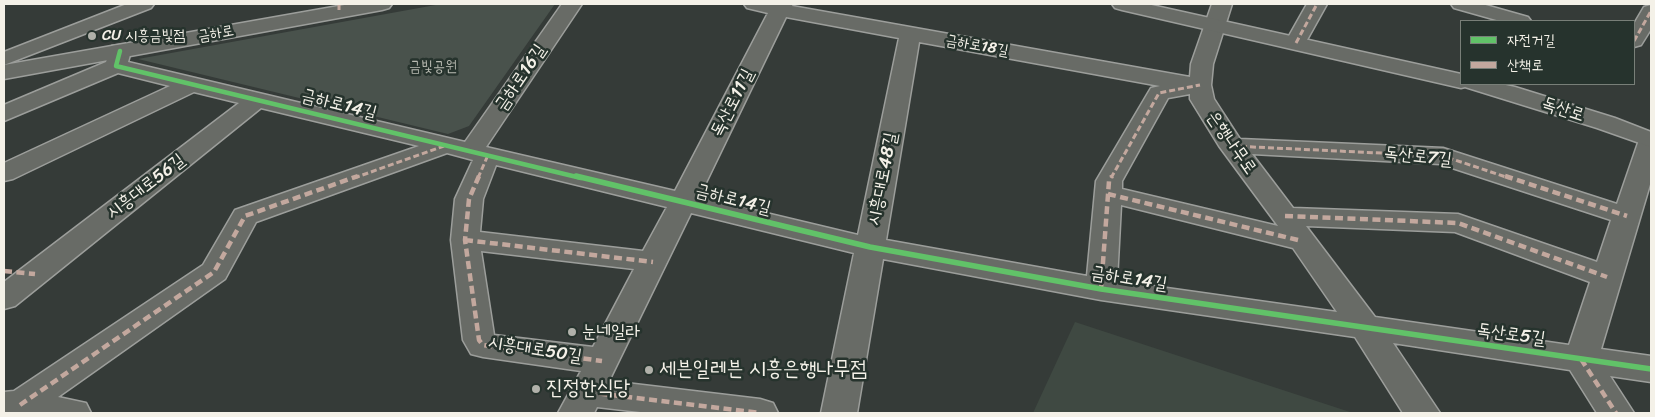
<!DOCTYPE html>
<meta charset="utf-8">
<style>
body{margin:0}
#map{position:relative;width:1655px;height:417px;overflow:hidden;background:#353b38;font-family:Sriracha,"Poor Story",sans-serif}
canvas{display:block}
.frame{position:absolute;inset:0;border:5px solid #f4f1e8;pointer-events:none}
.legend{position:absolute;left:1460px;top:20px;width:175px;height:65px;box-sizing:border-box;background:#26332d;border:1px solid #787f78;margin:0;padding:6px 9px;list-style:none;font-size:15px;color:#f4f1e8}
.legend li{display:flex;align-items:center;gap:10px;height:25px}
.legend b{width:25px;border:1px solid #787f78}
</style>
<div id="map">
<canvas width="1655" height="417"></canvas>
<div class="frame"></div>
<ul class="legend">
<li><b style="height:6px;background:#61c268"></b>자전거길</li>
<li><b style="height:6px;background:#c3a89e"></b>산책로</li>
</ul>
</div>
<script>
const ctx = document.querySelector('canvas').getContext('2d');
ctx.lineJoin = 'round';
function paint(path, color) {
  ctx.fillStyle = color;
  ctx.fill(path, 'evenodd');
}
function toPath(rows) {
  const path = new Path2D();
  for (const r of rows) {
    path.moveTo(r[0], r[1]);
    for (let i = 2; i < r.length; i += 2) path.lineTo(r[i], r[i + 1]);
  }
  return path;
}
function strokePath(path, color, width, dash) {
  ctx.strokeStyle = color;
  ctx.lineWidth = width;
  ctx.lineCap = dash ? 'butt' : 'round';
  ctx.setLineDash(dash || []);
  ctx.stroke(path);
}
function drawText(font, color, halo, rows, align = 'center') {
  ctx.font = font + ' Sriracha,"Poor Story",sans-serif';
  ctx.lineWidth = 5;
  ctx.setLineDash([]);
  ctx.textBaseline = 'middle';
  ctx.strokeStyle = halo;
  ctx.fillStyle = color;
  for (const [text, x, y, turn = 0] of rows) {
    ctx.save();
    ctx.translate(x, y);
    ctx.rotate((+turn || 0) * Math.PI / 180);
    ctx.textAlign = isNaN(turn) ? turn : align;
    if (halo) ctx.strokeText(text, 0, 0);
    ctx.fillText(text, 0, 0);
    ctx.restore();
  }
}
paint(toPath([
 [1075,322,1353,413,1033,413]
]), '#3f4942');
paint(toPath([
 [441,4,555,4,469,126,448,134,138,59]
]), '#49524c');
const minor = toPath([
 [127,4,154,4,151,8,4,65,4,52,127,4],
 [562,4,582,4,486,147,675,191,768,13,747,8,744,4,793,4,792,6,1190,77,1191,64,1212,4,1232,4,1213,64,1211,85,1214,99,1240,139,1443,148,1617,204,1639,140,1642,135,1651,133,1651,181,1601,349,1651,356,1651,382,1610,376,1634,413,1597,413,1570,370,1393,343,1440,413,1403,413,1355,337,1101,300,883,259,857,413,821,413,854,253,691,213,609,381,760,399,773,403,778,413,649,413,597,407,594,413,558,413,581,371,483,357,471,354,463,340,451,240,455,199,473,160,447,153,256,222,225,279,58,397,86,403,91,413,4,413,4,392,14,391,203,265,235,210,419,146,261,108,15,306,4,309,4,282,239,103,194,92,13,179,4,181,4,163,170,86,118,73,4,121,4,105,106,62,112,46,120,45,128,46,131,51,128,62,465,142,562,4],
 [786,17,899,38,858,235,699,197,786,17],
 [919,42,1160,86,1151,88,1148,93,1096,181,1087,276,886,240,919,42],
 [1190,94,1190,99,1219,146,1278,226,1122,189,1122,181,1168,98,1190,94],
 [1252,154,1440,164,1611,220,1597,262,1458,214,1293,208,1252,154],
 [496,165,667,207,643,251,480,232,483,199,496,165],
 [1121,205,1293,248,1337,312,1117,281,1121,205],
 [1306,226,1455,232,1590,282,1569,345,1375,317,1306,226],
 [481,251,634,269,593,347,494,335,481,251],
 [1307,4,1327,4,1303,47,1296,49,1289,47,1285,43,1307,4],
 [1451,4,1482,4,1528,17,1531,21,1500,21,1454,8,1451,4],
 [1651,5,1651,29,1641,45,1634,47,1634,24,1644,7,1651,5]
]);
const major = toPath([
 [350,4,392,4,389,8,382,10,4,79,4,65,350,4],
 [1112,4,1147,4,1461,74,1461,84,1501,84,1515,87,1615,118,1651,132,1651,147,1597,128,1465,87,1461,88,1122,10,1115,8,1112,4]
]);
strokePath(minor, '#9c9e9b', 3);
strokePath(major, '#9c9e9b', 3);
paint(minor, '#686b66');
paint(major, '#686b66');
strokePath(toPath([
 [339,4,339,11],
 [1634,41,1651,11],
 [1296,43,1317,4],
 [1232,146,1443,156,1509,178],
 [354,178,444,146],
 [478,178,488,155],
 [1111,178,1159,93,1200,85]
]), '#c3a89e', 3, [6, 3]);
strokePath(toPath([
 [479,176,469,199,465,240,479,340,483,345,602,361],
 [1505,176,1627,216],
 [1108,194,1302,241],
 [1285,216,1458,223,1607,277],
 [465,240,653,262],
 [4,271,35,274],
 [1101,289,1109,181,1112,176],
 [1581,359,1616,413],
 [587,392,760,413],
 [20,405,214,272,245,216,358,176]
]), '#c3a89e', 4.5, [8, 4.5]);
strokePath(toPath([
 [120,51,116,66,581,178]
]), '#61c268', 4.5);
strokePath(toPath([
 [576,176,870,247,1101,289,1651,369]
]), '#61c268', 5.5);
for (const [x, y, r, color] of [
 [92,36,5,"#b1b1aa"],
 [572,332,5,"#b1b1aa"],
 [649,370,5,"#b1b1aa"],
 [536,389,5,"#b1b1aa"]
]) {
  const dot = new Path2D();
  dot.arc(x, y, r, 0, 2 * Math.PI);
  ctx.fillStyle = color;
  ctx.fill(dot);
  strokePath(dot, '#26332d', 2);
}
drawText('15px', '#f4f1e8', '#26332d', [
 ["금하로",216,34,-10],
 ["금하로18길",977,46,10]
]);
drawText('15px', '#f4f1e8', '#26332d', [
 ["CU 시흥금빛점",102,36]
], 'left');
drawText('15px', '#b9bbb2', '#26332d', [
 ["금빛공원",433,67]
]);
drawText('18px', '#f4f1e8', '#26332d', [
 ["금하로16길",521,78,-56],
 ["독산로11길",733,103,-63],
 ["금하로14길",339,105,14],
 ["독산로",1563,110,18],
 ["은행나무로",1231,143,55],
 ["독산로7길",1418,157,6],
 ["시흥대로48길",883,179,-79],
 ["시흥대로56길",146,187,-38],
 ["금하로14길",733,200,14],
 ["금하로14길",1129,279,9],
 ["독산로5길",1511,335,8],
 ["시흥대로50길",535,350,9]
]);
drawText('18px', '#f4f1e8', '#26332d', [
 ["눈네일라",582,332]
], 'left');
drawText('21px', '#f4f1e8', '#26332d', [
 ["세븐일레븐 시흥은행나무점",659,370],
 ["진정한식당",546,389]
], 'left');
</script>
